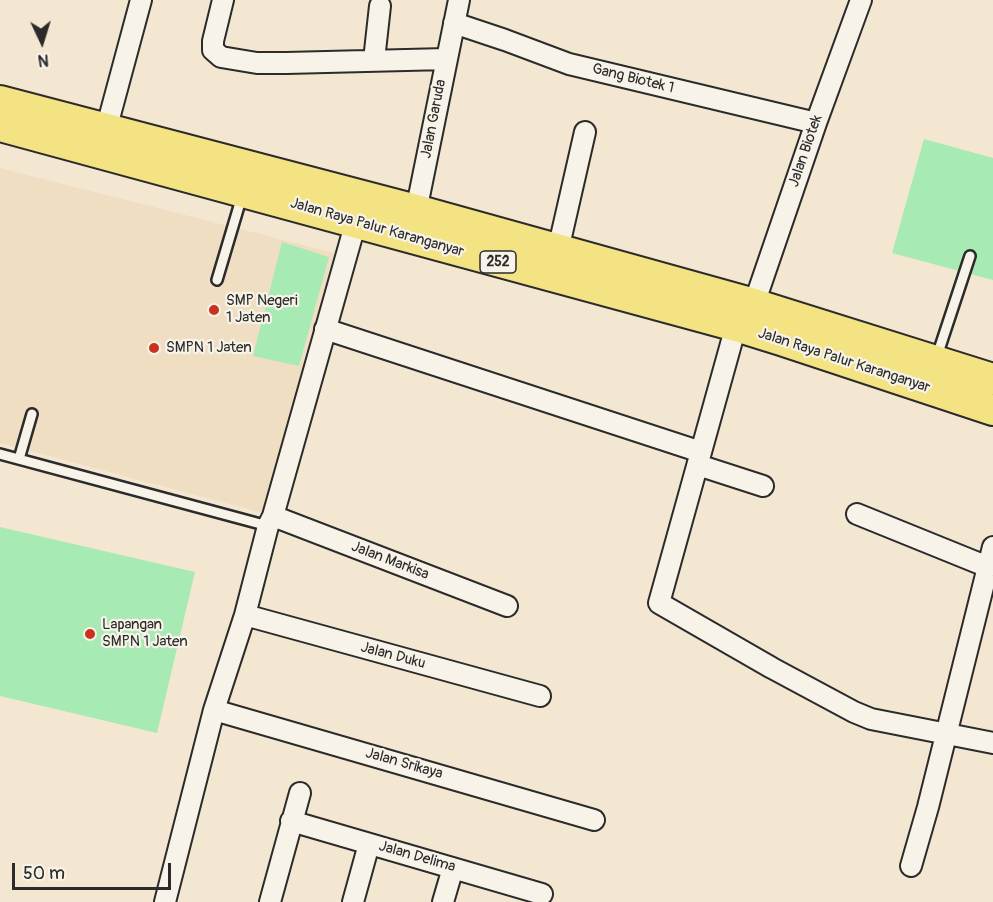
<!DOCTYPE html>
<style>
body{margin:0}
#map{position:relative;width:993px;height:902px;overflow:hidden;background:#f3e7d2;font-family:Pangolin,sans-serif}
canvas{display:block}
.north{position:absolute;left:12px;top:12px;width:60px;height:60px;-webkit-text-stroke:4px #f7f3e8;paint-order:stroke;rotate:176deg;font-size:16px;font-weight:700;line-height:24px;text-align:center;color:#2b2b2b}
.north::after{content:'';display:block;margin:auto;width:21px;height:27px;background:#2b2b2b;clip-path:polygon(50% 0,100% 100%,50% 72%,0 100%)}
.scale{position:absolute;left:12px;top:863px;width:159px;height:27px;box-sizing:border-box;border:3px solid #2b2b2b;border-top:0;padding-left:8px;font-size:18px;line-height:21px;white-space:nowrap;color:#2b2b2b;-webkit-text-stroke:4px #f7f3e8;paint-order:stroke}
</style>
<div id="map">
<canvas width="993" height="902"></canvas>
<div class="north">N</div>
<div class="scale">50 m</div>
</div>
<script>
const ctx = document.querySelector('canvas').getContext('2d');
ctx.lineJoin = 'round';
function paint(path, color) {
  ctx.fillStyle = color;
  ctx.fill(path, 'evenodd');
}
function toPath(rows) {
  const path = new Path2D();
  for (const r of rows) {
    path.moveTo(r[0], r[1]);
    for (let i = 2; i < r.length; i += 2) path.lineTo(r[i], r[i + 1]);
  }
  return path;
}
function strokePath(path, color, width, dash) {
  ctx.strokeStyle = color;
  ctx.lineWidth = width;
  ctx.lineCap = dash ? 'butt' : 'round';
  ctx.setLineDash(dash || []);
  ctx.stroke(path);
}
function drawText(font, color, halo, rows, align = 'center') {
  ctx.font = font + ' Pangolin,sans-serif';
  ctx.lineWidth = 4.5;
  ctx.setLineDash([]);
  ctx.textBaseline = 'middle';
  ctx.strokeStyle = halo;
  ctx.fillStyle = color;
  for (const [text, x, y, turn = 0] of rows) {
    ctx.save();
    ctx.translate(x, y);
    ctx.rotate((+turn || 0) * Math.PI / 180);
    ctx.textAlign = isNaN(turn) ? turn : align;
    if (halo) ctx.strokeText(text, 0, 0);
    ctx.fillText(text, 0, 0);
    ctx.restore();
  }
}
paint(toPath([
 [0,168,335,253,263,513,0,443]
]), '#f0dec2');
paint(toPath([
 [924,139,993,158,993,280,892,253],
 [282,242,329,257,299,366,253,356],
 [0,527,195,572,157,733,0,696]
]), '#a8eab3');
const service = toPath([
 [217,280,242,196],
 [937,356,970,256],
 [0,454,268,526],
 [19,459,32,414]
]);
const minor = toPath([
 [223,0,213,41,213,50,221,57,257,63,286,63,446,59],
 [454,23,505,40,569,64,816,123],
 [374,60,380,6],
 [103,141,141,0],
 [414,221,459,0],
 [558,250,585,132],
 [754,304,816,123,861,0],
 [736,326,659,603,772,668,854,712,871,719,993,743],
 [325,329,701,452],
 [698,465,763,486],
 [857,514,988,567],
 [273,516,507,606],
 [245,615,540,696],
 [214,710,594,820],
 [291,821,542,894],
 [911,866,928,807,993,547],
 [165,902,214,710,245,615,268,526,273,516,359,211],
 [270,902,300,793],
 [353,902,369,844],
 [443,902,453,868]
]);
const primary = toPath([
 [0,101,416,210,754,304,993,379],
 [0,126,736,326,781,340,993,410]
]);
strokePath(service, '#2b2b2b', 14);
strokePath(minor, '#2b2b2b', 24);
strokePath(primary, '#2b2b2b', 34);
strokePath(service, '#f7f3e8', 9);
strokePath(minor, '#f7f3e8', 20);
strokePath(primary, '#f4e382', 30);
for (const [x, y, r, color] of [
 [214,310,6,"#c8321e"],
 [154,348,6,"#c8321e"],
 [90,634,6,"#c8321e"]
]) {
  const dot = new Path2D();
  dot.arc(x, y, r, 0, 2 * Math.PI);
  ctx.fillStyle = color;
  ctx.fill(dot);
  strokePath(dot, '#f7f3e8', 2);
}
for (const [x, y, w] of [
 [498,262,36]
]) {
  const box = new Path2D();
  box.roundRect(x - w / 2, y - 11, w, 22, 4.5);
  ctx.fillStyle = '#f7f3e8';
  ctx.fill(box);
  strokePath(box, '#2b2b2b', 1.5);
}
drawText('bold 14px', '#2b2b2b', null, [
 ["252",498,262]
]);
drawText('15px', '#2b2b2b', '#f7f3e8', [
 ["Gang Biotek 1",633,79,14],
 ["Jalan Garuda",434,119,-79],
 ["Jalan Biotek",806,151,-71],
 ["Jalan Raya Palur Karanganyar",377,228,16],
 ["Jalan Raya Palur Karanganyar",844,361,18],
 ["Jalan Markisa",390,561,21],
 ["Jalan Duku",393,656,15],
 ["Jalan Srikaya",404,764,16],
 ["Jalan Delima",417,857,16]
]);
drawText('15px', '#2b2b2b', '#f7f3e8', [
 ["SMP Negeri",226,301],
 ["1 Jaten",226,318],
 ["SMPN 1 Jaten",166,348],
 ["Lapangan",102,625],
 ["SMPN 1 Jaten",102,642]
], 'left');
</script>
